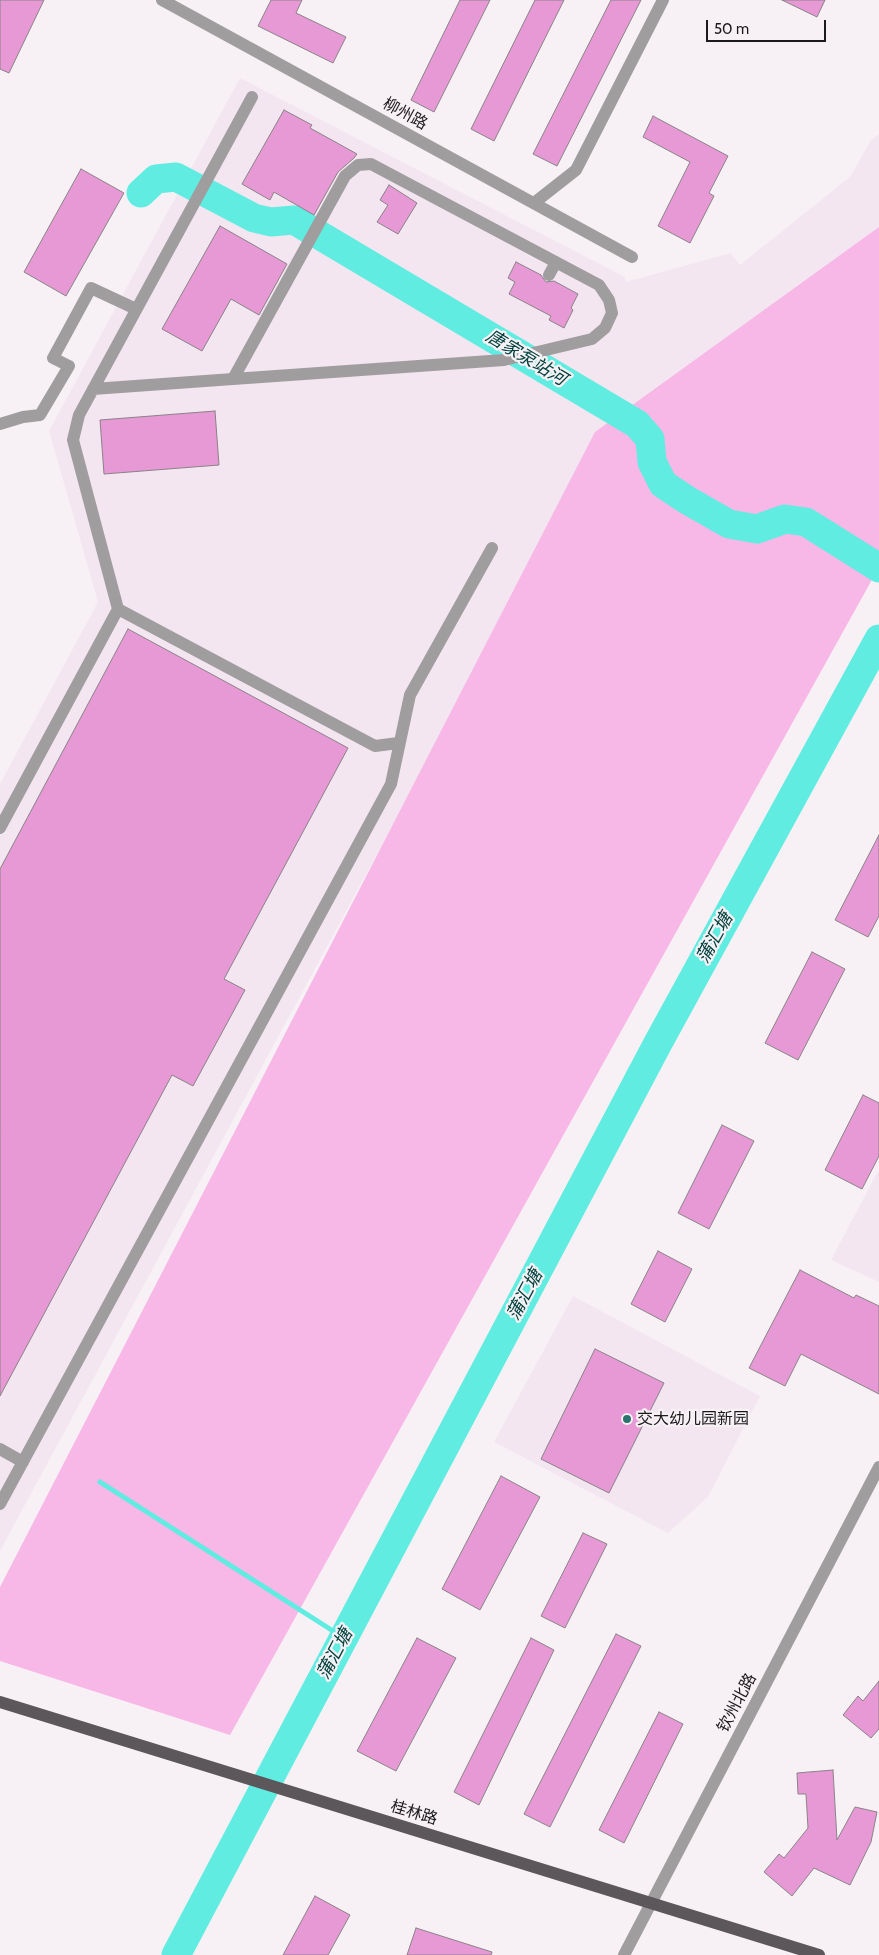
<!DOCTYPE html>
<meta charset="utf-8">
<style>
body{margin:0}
#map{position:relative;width:879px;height:1955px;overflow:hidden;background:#f7f1f5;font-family:Cabin,sans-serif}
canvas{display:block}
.scale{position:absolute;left:706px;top:20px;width:120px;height:22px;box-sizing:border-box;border:2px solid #1c1a1b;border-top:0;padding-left:6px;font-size:15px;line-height:18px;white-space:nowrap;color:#1c1a1b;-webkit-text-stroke:4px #f7f1f5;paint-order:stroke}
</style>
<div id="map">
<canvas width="879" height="1955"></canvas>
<div class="scale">50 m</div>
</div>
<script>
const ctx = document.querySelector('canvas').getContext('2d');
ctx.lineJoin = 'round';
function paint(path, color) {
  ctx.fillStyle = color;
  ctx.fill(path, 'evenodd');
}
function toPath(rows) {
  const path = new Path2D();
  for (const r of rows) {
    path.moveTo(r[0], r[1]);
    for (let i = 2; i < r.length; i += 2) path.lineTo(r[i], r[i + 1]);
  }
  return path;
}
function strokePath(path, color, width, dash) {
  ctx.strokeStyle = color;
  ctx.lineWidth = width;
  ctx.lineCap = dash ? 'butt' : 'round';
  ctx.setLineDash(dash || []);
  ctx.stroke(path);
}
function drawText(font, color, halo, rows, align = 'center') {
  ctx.font = font + ' Cabin,"Noto Sans SC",sans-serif';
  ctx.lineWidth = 4.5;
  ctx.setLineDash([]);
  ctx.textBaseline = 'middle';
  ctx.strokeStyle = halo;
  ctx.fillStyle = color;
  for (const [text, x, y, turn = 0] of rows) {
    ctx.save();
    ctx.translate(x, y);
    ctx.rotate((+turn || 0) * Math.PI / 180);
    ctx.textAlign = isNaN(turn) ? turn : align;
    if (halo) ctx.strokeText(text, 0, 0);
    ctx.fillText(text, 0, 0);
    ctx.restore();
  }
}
paint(toPath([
 [240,78,625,277,626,282,731,253,740,265,850,177,871,140,879,134,879,227,602,438,0,1551,0,784,98,602,49,431],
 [879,1169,879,1282,831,1260],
 [573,1296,760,1396,708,1497,668,1533,494,1442]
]), '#f4e6f0');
paint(toPath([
 [879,227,879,567,230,1735,0,1661,0,1587,595,432]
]), '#f7b7e7');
strokePath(toPath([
 [100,1482,344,1638]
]), '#61ece1', 5);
strokePath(toPath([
 [141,193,156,179,176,177,254,218,271,222,294,220,637,424,650,439,652,462,663,484,687,500,729,524,757,529,785,519,806,522,879,568],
 [176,1955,658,1043,879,639]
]), '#61ece1', 29);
const building = toPath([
 [0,0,44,0,9,73,0,69,0,0],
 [271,0,302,0,296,13,346,37,333,63,258,26,271,0],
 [460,0,490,0,434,112,411,100,460,0],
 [535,0,564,0,494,141,471,129,535,0],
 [611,0,641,0,557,166,533,154,611,0],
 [782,0,825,0,817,17,782,0],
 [284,110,312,125,310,128,357,154,354,158,338,172,314,215,274,192,270,200,242,184,284,110],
 [653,116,728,156,709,193,714,196,690,243,658,226,690,162,643,137,653,116],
 [81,169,124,193,66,296,24,272,81,169],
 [389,185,417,203,398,234,377,222,388,205,380,200,389,185],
 [220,226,287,264,259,315,231,299,202,351,162,329,220,226],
 [516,262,541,275,546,282,554,281,578,294,571,308,573,310,564,328,549,320,551,316,509,294,515,282,508,278,516,262],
 [215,411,219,465,104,474,100,420,215,411],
 [128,629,348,748,224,979,245,990,193,1086,172,1075,0,1396,0,869,128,629],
 [879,835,879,916,868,937,835,920,879,835],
 [812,952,845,969,798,1060,765,1043,812,952],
 [863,1095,879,1103,879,1156,862,1189,825,1170,863,1095],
 [722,1125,754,1141,709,1229,678,1213,722,1125],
 [658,1251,692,1269,665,1322,631,1304,658,1251],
 [800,1270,854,1298,856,1295,879,1306,879,1394,801,1354,785,1386,749,1368,800,1270],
 [595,1349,664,1383,609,1493,541,1459,595,1349],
 [501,1476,540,1497,480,1610,442,1589,501,1476],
 [583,1533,607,1544,565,1628,541,1616,583,1533],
 [616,1634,641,1646,550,1827,524,1814,616,1634],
 [417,1638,456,1658,396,1771,357,1751,417,1638],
 [531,1638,554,1650,479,1805,454,1792,531,1638],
 [879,1681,879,1729,871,1738,843,1715,858,1696,863,1701,879,1681],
 [659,1712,683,1724,624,1843,599,1830,659,1712],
 [833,1770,837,1840,855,1807,877,1812,871,1842,850,1885,814,1868,792,1896,764,1872,779,1854,784,1858,808,1828,806,1794,798,1794,797,1773,833,1770],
 [315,1896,350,1915,328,1955,283,1955,315,1896],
 [416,1928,492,1952,491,1955,407,1955,416,1928]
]);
paint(building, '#e799d5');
strokePath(building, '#898387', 1);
strokePath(toPath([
 [162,0,632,257],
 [534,203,576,170,663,0],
 [549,275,556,262],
 [93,389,233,379,504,360,592,339,605,328,612,313,609,300,599,285,371,164,358,165,345,176,233,379],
 [0,424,23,417,40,415,69,366,53,358,91,288,136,309],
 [118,609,375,746,398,743],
 [0,828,118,609,73,440,79,415,252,97],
 [0,1449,23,1462],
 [0,1504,391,784,410,695,492,548],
 [624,1955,879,1467]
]), '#a09d9f', 12);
strokePath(toPath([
 [0,1702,819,1955]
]), '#5c575b', 12);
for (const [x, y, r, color] of [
 [627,1419,5,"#2b736d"]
]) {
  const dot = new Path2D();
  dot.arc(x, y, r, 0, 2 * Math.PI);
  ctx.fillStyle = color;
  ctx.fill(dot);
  strokePath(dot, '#f7f1f5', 2);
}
drawText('16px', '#1c1a1b', '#f7f1f5', [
 ["柳州路",405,114,29],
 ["钦州北路",737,1703,-62],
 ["桂林路",414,1813,17]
]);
drawText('16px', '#1c1a1b', '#f7f1f5', [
 ["交大幼儿园新园",637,1419]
], 'left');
drawText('italic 18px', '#00423e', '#f7f1f5', [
 ["唐家泵站河",526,358,31],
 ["蒲汇塘",715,938,-61],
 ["蒲汇塘",525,1295,-62],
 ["蒲汇塘",335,1654,-62]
]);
</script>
